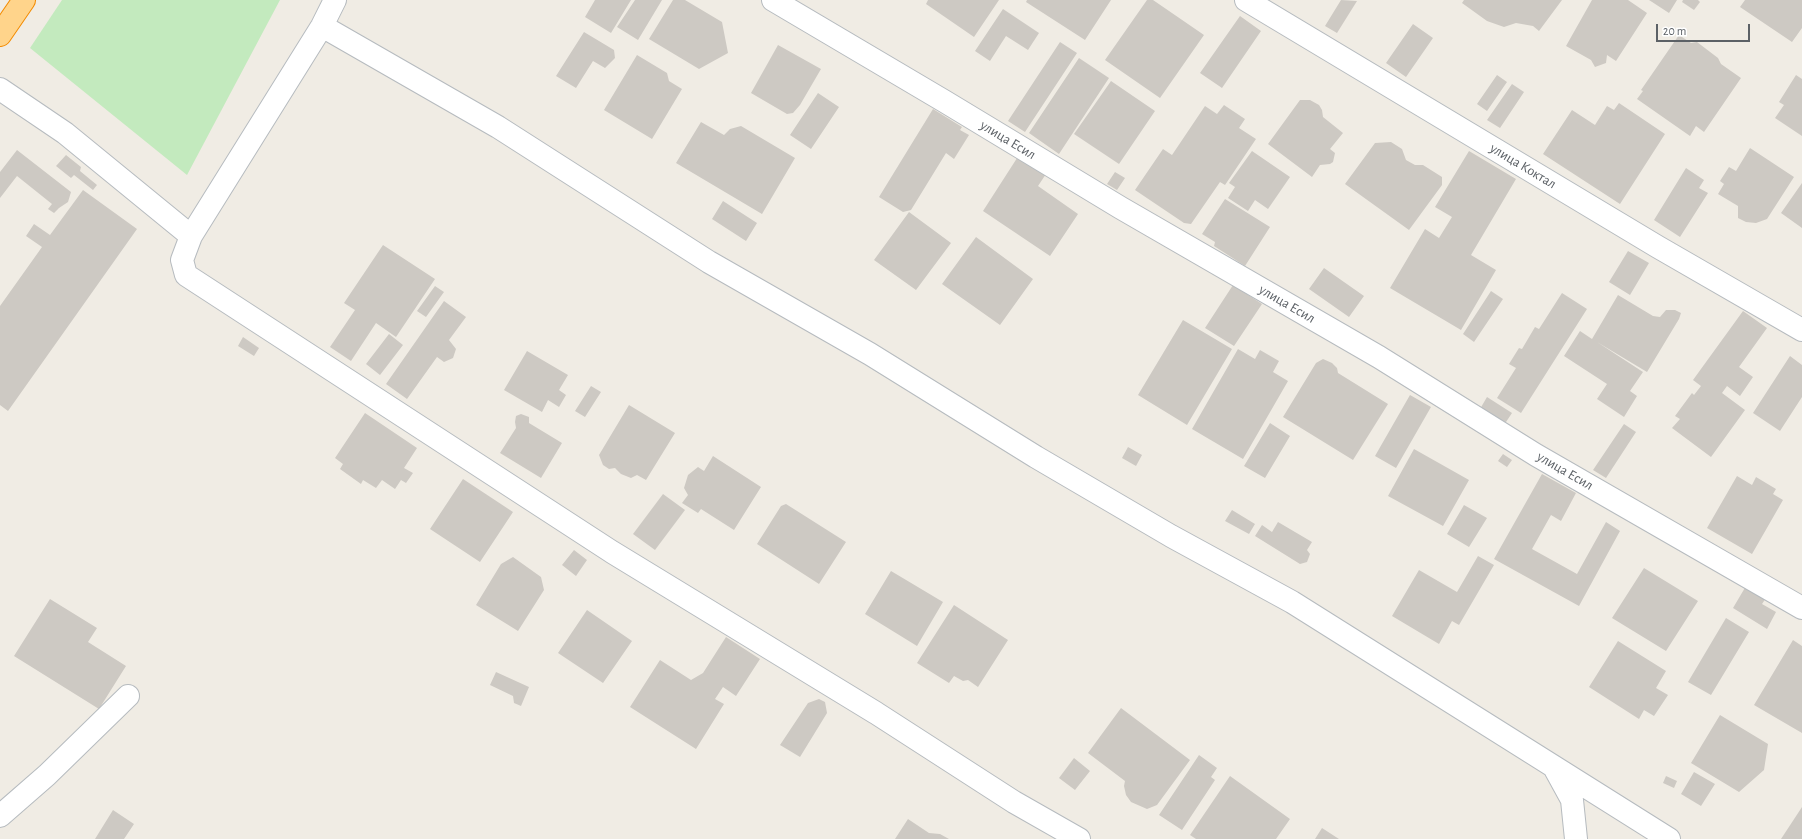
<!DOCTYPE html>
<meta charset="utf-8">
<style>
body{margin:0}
#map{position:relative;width:1802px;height:839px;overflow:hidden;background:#f0ece4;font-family:"Alegreya Sans",sans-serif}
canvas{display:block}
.scale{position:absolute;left:1656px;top:24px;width:94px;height:18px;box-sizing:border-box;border:2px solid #5c6166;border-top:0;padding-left:5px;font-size:12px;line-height:14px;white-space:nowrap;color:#5c6166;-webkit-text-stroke:3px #fff;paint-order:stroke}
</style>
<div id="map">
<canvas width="1802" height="839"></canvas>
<div class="scale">20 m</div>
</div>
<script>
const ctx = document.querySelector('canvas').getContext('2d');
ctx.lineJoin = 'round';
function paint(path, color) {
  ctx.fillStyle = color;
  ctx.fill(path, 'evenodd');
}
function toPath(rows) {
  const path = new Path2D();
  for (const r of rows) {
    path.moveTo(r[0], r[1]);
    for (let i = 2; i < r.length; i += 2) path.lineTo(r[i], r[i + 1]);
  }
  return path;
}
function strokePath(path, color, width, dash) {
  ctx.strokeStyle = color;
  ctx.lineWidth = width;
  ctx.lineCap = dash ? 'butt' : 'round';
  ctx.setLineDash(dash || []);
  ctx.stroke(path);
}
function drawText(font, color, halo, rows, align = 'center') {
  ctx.font = font + ' "Alegreya Sans",sans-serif';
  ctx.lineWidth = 3;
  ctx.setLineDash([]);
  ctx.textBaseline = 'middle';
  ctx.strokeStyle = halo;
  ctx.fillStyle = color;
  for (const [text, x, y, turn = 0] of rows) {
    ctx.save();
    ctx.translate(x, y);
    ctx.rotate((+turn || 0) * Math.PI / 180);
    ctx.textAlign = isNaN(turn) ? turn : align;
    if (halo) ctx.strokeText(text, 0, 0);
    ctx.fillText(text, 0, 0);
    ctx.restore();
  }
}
paint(toPath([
 [62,0,280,0,187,175,30,48]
]), '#c3eabe');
paint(toPath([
 [595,0,631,0,611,33,585,17],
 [635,0,662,0,638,40,617,27],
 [673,0,685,0,722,22,728,53,699,69,649,39],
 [928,0,999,0,974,37,926,4],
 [1027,0,1111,0,1085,40,1026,2],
 [1147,0,1153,0,1204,35,1160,98,1105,60],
 [1341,0,1357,1,1337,33,1325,26],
 [1464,0,1562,0,1539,31,1533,26,1516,23,1504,27,1487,21,1462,3],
 [1592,0,1628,0,1647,13,1616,61,1607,55,1606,63,1595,67,1591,60,1566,46],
 [1649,0,1677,0,1669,13],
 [1683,0,1698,0,1700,2,1694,10,1682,2],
 [1745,0,1802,0,1802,28,1792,42,1740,7],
 [1003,9,1039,33,1028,50,1006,36,990,61,975,51],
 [1240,16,1261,31,1222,88,1200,73],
 [1413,24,1433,38,1406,77,1386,63],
 [584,32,614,50,615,58,605,68,593,61,576,88,556,76],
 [1679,35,1691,43,1697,42,1718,58,1721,64,1741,78,1704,132,1696,126,1690,136,1637,99,1643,91,1641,90],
 [1060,42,1077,53,1025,132,1008,121],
 [778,45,821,69,800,105,793,113,787,114,751,93],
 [637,55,667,73,669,81,682,89,652,139,604,110],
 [1079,58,1109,78,1059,154,1029,133],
 [1497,75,1507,82,1487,111,1477,104],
 [1796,75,1802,79,1802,136,1775,118,1784,105,1779,102],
 [1111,81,1155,111,1119,164,1074,134],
 [1512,84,1524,92,1500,128,1487,120],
 [818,93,839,107,811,149,790,135],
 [1300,100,1310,100,1319,105,1322,110,1323,117,1343,133,1330,149,1335,153,1333,162,1330,164,1320,165,1312,177,1268,144],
 [1619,103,1665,134,1620,204,1543,154,1572,110,1595,125,1607,106,1614,110],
 [1224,105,1245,119,1239,128,1256,139,1225,185,1220,182,1191,224,1184,223,1135,190,1163,149,1172,155,1205,106,1217,114],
 [933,109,962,127,960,130,969,135,954,159,946,153,911,210,903,212,879,197],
 [701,122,724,135,730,129,741,126,795,158,762,214,676,163],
 [1391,142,1402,149,1406,160,1415,165,1423,165,1442,177,1442,185,1409,230,1345,184,1375,143],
 [1750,148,1794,177,1767,219,1756,223,1746,222,1738,218,1738,206,1718,194,1724,184,1720,181,1729,167,1736,171],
 [17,150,71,192,68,202,59,208,54,213,48,209,52,204,17,176,0,198,0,172],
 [1252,151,1290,177,1268,209,1255,200,1248,211,1228,198,1235,187,1229,183],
 [1469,151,1516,179,1471,255,1496,270,1461,330,1390,288,1425,229,1439,238,1452,217,1435,207],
 [66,155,81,167,80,171,97,185,93,190,74,175,71,178,56,166],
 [1019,155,1046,174,1038,186,1078,214,1050,256,983,211],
 [1686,168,1704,180,1699,188,1708,193,1680,237,1654,220],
 [1115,172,1125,178,1117,190,1107,184],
 [1802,183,1802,228,1781,213],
 [83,190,137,229,8,411,0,405,0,306,42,247,26,236,34,224,50,235],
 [1225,199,1270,227,1245,266,1214,246,1215,242,1202,234],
 [723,201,757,223,746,241,712,219],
 [909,212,951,243,916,290,874,260],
 [976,237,1033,279,1000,325,942,284],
 [383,245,435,279,396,337,376,323,351,361,330,347,355,310,344,303],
 [1628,251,1649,263,1630,295,1609,282],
 [1324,268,1364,296,1349,317,1309,289],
 [1233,285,1262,304,1234,346,1205,328],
 [435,286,444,292,426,317,417,311],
 [1491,291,1503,299,1474,342,1463,334],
 [1562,293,1587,309,1521,413,1497,398,1516,368,1509,364,1519,348,1522,349,1535,327,1539,329],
 [1618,295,1653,316,1660,317,1666,310,1675,310,1681,313,1679,319,1647,372,1597,342,1643,372,1630,391,1637,396,1624,417,1597,399,1607,384,1564,356,1580,331,1592,339],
 [444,301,466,317,449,340,456,349,453,358,444,362,437,357,407,399,386,384],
 [1743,311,1767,328,1739,367,1753,377,1740,396,1727,386,1722,393,1745,410,1711,457,1672,428,1680,419,1675,416,1692,393,1694,395,1701,386,1693,380],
 [1183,320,1232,349,1187,425,1138,395],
 [389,334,403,345,380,375,366,364],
 [243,337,259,348,254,356,238,346],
 [1238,349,1255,359,1260,350,1279,361,1273,372,1288,381,1243,459,1192,429],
 [527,351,568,375,559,390,566,395,559,407,548,400,542,412,504,390],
 [1790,356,1802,365,1802,397,1780,431,1753,413],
 [1323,359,1332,363,1337,368,1338,373,1388,404,1353,460,1283,417,1316,363],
 [591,386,601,392,585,417,575,411],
 [1410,395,1431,407,1396,468,1375,456],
 [1487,397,1512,413,1504,425,1480,409],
 [629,405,675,433,646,480,637,475,631,478,621,474,615,468,609,469,603,465,599,455],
 [365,413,417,448,404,468,413,473,406,483,401,480,395,489,382,480,376,488,363,480,361,484,340,469,343,464,335,458],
 [521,414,529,417,529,423,562,443,541,478,500,453,516,428,515,422,516,416],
 [1270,423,1290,436,1265,478,1244,466],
 [1624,424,1636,432,1606,478,1593,470],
 [1128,447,1142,455,1136,466,1122,458],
 [1414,449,1469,480,1443,526,1388,496],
 [1503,454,1512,460,1507,467,1498,461],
 [713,456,761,487,734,530,701,509,698,513,682,503,688,495,684,488,688,475,698,467,704,471],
 [1542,474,1576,493,1561,521,1551,515,1532,549,1577,574,1606,522,1620,531,1579,606,1494,559],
 [1737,476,1752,485,1756,477,1776,489,1773,494,1783,500,1752,554,1707,528],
 [463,479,513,512,480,562,430,529],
 [663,494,685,510,655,550,633,534],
 [786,504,846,542,819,584,757,544,781,506],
 [1464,505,1487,518,1469,547,1447,534],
 [1232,510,1255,524,1249,534,1225,521],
 [1278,522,1312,542,1307,550,1310,554,1307,562,1300,564,1255,536,1262,525,1272,532],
 [574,550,587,560,576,576,562,565],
 [1478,556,1494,565,1459,625,1452,621,1439,644,1392,616,1419,570,1457,592],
 [513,557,541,577,544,590,518,631,476,605,501,564],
 [1644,568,1698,601,1666,651,1612,618],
 [891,571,943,602,917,646,865,614],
 [1746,586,1766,598,1762,604,1776,612,1767,629,1733,608],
 [50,599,97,628,88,642,126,666,99,709,14,656],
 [954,605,1008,640,978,687,968,680,963,681,954,676,949,683,917,663],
 [587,610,632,641,603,683,558,653],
 [1726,618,1749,632,1711,695,1688,682],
 [726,637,760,659,736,696,723,687,715,699,724,704,696,749,630,707,660,660,691,680,703,673],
 [1793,640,1802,646,1802,733,1754,705],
 [1618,641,1666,671,1656,688,1668,695,1654,716,1644,710,1639,719,1589,687],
 [496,672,529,687,521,706,514,703,513,696,490,685],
 [819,699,825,702,827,713,800,757,780,745,808,703],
 [1121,708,1190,760,1157,805,1147,809,1131,802,1126,795,1124,786,1125,781,1088,753],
 [1720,715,1768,744,1764,770,1739,792,1691,763],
 [1199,755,1217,768,1211,777,1215,780,1182,830,1159,815],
 [1074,758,1090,771,1075,790,1059,778],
 [1694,772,1715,784,1701,806,1681,794],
 [1230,776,1290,819,1276,839,1196,839,1190,835],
 [1666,776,1677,781,1674,788,1663,783],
 [1802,807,1802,839,1781,839],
 [113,810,134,824,124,839,95,839],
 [908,819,929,833,940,834,949,839,895,839],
 [1322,828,1339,839,1315,839]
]), '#cdc9c3');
const street = toPath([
 [335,0,322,26,191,236,182,260,186,275,612,552,876,713,1014,802,1079,839],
 [773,0,944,101,1121,208,1379,357,1536,455,1802,608],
 [1246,0,1658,247,1802,330],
 [322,26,498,127,709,262,870,354,1036,457,1171,536,1292,602,1669,839],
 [0,89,65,133,191,236],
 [1555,769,1572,800,1576,839],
 [0,816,47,775,128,696]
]);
const highway = toPath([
 [0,35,24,0]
]);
strokePath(street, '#b6bbbf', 24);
strokePath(highway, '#f38b00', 24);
strokePath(street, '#fff', 22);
strokePath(highway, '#ffd48b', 22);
drawText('14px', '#5c6166', '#fff', [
 ["улица Есил",1008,140,31],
 ["улица Коктал",1523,166,31],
 ["улица Есил",1287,304,30],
 ["улица Есил",1565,471,30]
]);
</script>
